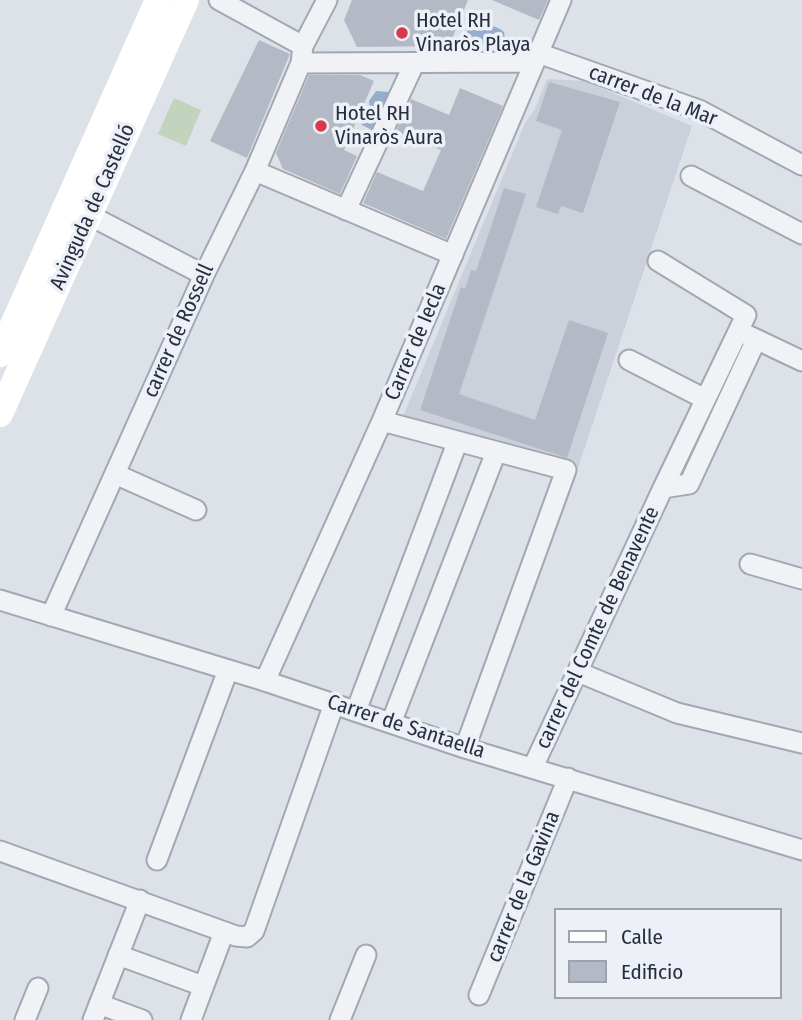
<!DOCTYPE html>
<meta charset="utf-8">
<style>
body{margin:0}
#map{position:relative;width:802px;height:1020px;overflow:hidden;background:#dde1e8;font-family:"Fira Sans Condensed",sans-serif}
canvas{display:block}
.legend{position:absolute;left:554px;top:908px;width:228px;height:91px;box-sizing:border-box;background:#edf0f6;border:2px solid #9da2ad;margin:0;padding:9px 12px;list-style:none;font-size:21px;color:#262e40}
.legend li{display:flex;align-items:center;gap:14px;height:35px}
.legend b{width:35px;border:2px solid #9da2ad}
</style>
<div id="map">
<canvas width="802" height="1020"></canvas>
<ul class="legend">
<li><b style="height:9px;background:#fff"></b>Calle</li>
<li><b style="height:19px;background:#b4bac5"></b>Edificio</li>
</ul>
</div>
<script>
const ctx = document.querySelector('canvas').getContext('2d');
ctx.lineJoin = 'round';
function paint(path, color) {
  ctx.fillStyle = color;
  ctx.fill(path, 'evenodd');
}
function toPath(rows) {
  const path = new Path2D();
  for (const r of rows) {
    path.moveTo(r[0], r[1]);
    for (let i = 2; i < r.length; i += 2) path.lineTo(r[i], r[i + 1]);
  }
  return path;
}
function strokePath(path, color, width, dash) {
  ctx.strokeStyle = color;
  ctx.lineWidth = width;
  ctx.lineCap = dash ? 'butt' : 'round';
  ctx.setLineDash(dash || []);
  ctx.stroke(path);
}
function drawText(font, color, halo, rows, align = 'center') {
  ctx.font = font + ' "Fira Sans Condensed",sans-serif';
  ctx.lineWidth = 7;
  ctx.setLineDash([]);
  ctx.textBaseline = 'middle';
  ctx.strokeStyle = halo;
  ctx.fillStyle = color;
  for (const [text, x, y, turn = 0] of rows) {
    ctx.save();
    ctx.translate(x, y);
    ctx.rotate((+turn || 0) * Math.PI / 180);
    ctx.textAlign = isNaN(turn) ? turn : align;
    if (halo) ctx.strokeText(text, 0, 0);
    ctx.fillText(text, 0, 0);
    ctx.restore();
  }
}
paint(toPath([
 [547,79,584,81,692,126,578,468,402,419,525,123,535,109]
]), '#cbd0da');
paint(toPath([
 [174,98,201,110,186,146,158,134]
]), '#c2d3be');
paint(toPath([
 [471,17,500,29,504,32,505,39,499,43,464,43],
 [376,91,389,92,372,130,362,125,361,118,370,108,369,101]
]), '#96adcb');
paint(toPath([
 [352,0,468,0,449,46,357,47,344,20],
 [492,0,548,0,539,20],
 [259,40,290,54,247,158,210,141],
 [309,75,360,75,374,81,344,150,357,156,340,194,283,169,276,153],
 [549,82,620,102,583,213,561,206,558,214,536,207,562,130,536,121],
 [460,88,503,106,446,239,363,203,377,172,423,191,441,150,396,131,411,99,449,115],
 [504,188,526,194,459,394,535,420,569,320,608,333,567,458,420,410,461,287,465,289,471,270,476,271]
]), '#b4bac5');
const street = toPath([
 [219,0,303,46],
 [538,53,699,110,802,165],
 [301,63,534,62],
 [255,171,453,255],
 [691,176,802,234],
 [346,210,414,64],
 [89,215,204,275],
 [658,261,746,315,663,488,689,484,756,340],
 [745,334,802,361],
 [629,360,705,399],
 [382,421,566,470,465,748],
 [115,474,196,510],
 [750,564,802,579],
 [0,600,265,681,465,748,802,850],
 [51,616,204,275,255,171,301,63,303,46,327,0],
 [578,672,677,713,802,743],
 [265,681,382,421,561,0],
 [356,711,457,443],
 [391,723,496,452],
 [533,767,663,488],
 [0,851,236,936,247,937,254,931,334,704],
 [157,860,228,670],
 [118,955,203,986],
 [479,995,568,778],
 [99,1004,142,1020],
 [25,1020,38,988],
 [93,1020,140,900],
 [191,1020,224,932],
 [340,1020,366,955]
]);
strokePath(street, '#a2a8b2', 23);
strokePath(street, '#f0f2f6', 19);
strokePath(toPath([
 [0,354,158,0],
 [0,414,186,0]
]), '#fff', 26);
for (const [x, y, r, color] of [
 [402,33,7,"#d63a4b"],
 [321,126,7,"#d63a4b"]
]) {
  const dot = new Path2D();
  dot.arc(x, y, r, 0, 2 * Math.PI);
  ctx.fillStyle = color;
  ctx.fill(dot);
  strokePath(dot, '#edf0f6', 2.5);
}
drawText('21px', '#262e40', '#edf0f6', [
 ["Hotel RH",416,21],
 ["Vinaròs Playa",416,45],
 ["Hotel RH",335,114],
 ["Vinaròs Aura",335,138]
], 'left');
drawText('21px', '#262e40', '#edf0f6', [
 ["carrer de la Mar",653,96,21],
 ["Avinguda de Castelló",93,207,-66],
 ["carrer de Rossell",179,331,-66],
 ["Carrer de Iecla",416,342,-67],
 ["carrer del Comte de Benavente",598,628,-65],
 ["Carrer de Santaella",406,727,18],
 ["carrer de la Gavina",524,887,-68]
]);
</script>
